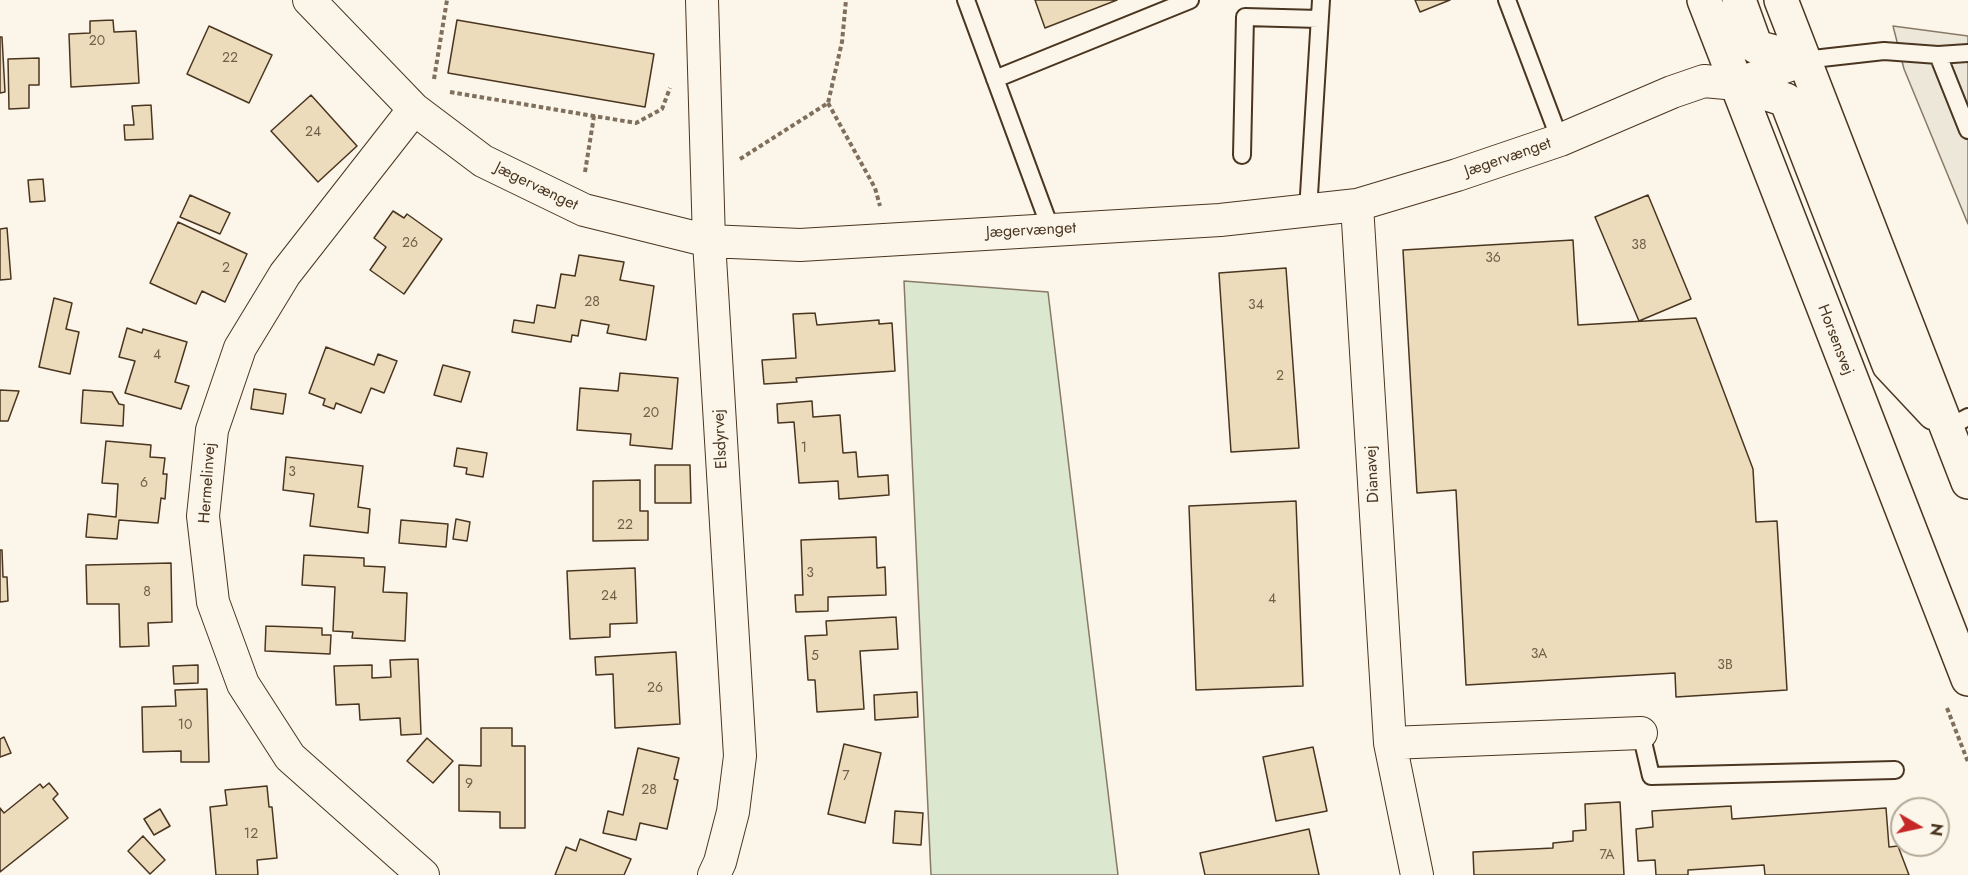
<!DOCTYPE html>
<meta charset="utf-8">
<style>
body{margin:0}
#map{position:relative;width:1968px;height:875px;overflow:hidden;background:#fbf6e9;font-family:Jost,sans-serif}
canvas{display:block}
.north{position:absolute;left:1890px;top:797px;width:60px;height:60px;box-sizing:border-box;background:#fbf6e9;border:2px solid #b4a999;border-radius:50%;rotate:99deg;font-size:16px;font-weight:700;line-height:24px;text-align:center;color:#4a3520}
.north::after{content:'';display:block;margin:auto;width:21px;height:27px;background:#c62828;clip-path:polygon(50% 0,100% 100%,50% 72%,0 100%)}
</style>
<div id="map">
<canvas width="1968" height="875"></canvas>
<div class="north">N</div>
</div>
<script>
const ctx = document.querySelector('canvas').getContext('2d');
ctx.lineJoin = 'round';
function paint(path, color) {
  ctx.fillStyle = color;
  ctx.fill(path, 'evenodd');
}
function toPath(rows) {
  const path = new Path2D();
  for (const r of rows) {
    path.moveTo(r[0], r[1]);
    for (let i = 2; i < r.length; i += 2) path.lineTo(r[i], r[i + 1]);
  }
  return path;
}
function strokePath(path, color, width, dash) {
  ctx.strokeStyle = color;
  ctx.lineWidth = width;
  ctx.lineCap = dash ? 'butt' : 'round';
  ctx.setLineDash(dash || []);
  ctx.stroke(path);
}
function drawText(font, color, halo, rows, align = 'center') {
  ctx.font = font + ' Jost,sans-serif';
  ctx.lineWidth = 4.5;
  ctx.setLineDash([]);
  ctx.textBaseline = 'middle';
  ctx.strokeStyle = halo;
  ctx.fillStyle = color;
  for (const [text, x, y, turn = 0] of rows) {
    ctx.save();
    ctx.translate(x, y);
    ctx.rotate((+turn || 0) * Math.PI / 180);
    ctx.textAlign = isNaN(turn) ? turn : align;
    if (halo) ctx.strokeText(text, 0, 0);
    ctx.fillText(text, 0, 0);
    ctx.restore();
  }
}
const green = toPath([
 [904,281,1048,292,1118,875,931,875,904,281]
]);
paint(green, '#dce7d0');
strokePath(green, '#887966', 1.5);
const parking = toPath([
 [1893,26,1968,36,1968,224,1904,69,1893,26]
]);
paint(parking, '#ede7d9');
strokePath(parking, '#887966', 1.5);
const building = toPath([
 [1035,0,1117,0,1045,28,1035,0],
 [1415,0,1450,0,1420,12,1415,0],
 [113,20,114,32,136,31,139,83,71,87,69,34,90,33,90,21,113,20],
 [457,20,654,54,645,107,448,73,457,20],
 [209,26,272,55,249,103,187,74,209,26],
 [0,37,2,37,5,92,0,93,0,37],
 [39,58,39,85,29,85,29,108,9,109,8,59,39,58],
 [311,95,357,146,318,182,271,131,311,95],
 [151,105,153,139,125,140,124,125,134,125,132,106,151,105],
 [43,179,45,201,30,202,28,180,43,179],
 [190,195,230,213,220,234,180,217,190,195],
 [1648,195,1691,299,1639,321,1595,217,1648,195],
 [393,211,404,218,407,214,442,239,404,294,370,270,386,247,374,238,393,211],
 [178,222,247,254,225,302,202,291,196,304,150,283,178,222],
 [7,228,11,279,0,280,0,229,7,228],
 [1573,240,1578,325,1696,318,1753,469,1756,522,1777,521,1787,690,1676,697,1675,673,1466,685,1456,490,1417,493,1403,250,1573,240],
 [579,255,624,262,620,280,654,286,646,340,607,333,609,325,581,320,578,336,572,335,571,342,512,332,514,320,534,323,537,305,555,308,561,274,575,276,579,255],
 [1286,268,1299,448,1231,452,1219,273,1286,268],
 [54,298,72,303,66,329,79,332,70,374,39,367,54,298],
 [815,313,817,325,879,320,879,324,892,323,895,371,796,378,797,382,764,384,762,360,796,358,793,314,815,313],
 [127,328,142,333,143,329,187,342,175,382,189,386,181,409,125,393,135,361,119,357,127,328],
 [326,347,374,365,378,354,397,361,384,393,371,388,361,413,336,403,334,409,323,405,325,399,309,393,326,347],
 [443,365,470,372,461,402,434,395,443,365],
 [620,373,678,378,672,449,630,445,631,434,577,430,580,388,618,391,620,373],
 [254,389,286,394,283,414,251,409,254,389],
 [0,390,19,391,8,421,0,421,0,390],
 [83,390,112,392,119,404,124,405,123,426,81,423,83,390],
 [812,401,813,417,840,415,843,453,856,452,858,477,888,475,889,495,839,499,838,481,799,483,794,422,778,423,777,404,812,401],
 [106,441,151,445,150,457,165,458,163,474,167,474,165,499,161,498,158,523,119,520,117,539,86,537,88,514,116,517,118,484,102,483,106,441],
 [457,448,487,453,483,477,466,474,467,468,454,466,457,448],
 [286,457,363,466,358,507,370,509,368,533,310,526,314,494,283,490,286,457],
 [655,465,690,465,691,503,655,503,655,465],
 [640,480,640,511,648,511,648,540,593,541,593,481,640,480],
 [1296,501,1303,686,1196,690,1189,506,1296,501],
 [456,519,470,522,467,541,453,539,456,519],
 [401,520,448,524,446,547,399,543,401,520],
 [876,537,877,568,885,567,886,595,828,597,828,611,796,612,795,595,803,595,801,540,876,537],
 [0,550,2,550,3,577,7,577,8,601,0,602,0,550],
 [304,555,364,558,364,566,385,567,383,592,407,593,405,641,352,638,353,632,333,631,335,587,302,585,304,555],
 [171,563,172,622,148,623,149,646,120,647,119,604,87,604,86,565,171,563],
 [635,568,637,623,610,624,610,637,570,639,567,571,635,568],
 [896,617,898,649,860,651,864,709,817,712,815,680,808,680,805,636,827,635,826,621,896,617],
 [266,626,322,628,322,635,331,635,330,654,265,651,266,626],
 [676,652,680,724,615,728,613,674,596,675,595,657,676,652],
 [418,659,421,734,401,735,400,718,360,720,359,704,336,705,334,666,372,665,372,678,391,677,390,660,418,659],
 [198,665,198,683,174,684,173,666,198,665],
 [207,689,209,762,181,762,181,751,143,752,142,707,176,706,175,690,207,689],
 [917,692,918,717,875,720,874,695,917,692],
 [481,728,512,728,512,746,525,746,525,828,500,828,500,812,459,811,459,765,481,766,481,728],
 [4,737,11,753,0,757,0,739,4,737],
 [427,738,453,761,433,783,407,761,427,738],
 [844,744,881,753,865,823,828,814,844,744],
 [1313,747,1327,811,1276,821,1263,757,1313,747],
 [638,748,679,758,674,779,678,780,667,829,640,823,636,840,603,833,608,811,623,815,638,748],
 [49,783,58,794,53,799,68,818,0,872,0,808,4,813,40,784,43,788,49,783],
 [267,786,269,807,272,807,277,858,257,860,258,875,216,875,210,807,227,805,225,790,267,786],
 [1620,802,1624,875,1474,875,1473,852,1553,848,1553,843,1573,841,1573,831,1586,830,1585,804,1620,802],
 [1731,806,1732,819,1886,808,1889,847,1898,846,1909,875,1765,875,1764,865,1688,870,1688,875,1656,875,1655,860,1638,861,1636,829,1653,827,1652,811,1731,806],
 [160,809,170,826,154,835,144,819,160,809],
 [895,811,923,813,921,845,893,843,895,811],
 [1309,829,1319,875,1205,875,1200,853,1309,829],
 [143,836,165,860,150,874,128,851,143,836],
 [580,839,631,859,624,875,555,875,566,847,576,851,580,839]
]);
paint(building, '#ecdcbc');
strokePath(building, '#4a3520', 1.5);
const service = toPath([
 [966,0,1051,230],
 [1507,0,1560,140],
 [1938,55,1968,130],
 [1804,60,1884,51,1938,55,1968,53],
 [995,79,1190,0],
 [1242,155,1245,17,1319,19],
 [1308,211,1321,0],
 [1947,428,1968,417],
 [1641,733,1651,776,1895,770]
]);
const minor = toPath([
 [309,0,414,109,483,161,584,210,709,241,800,245,1220,220,1357,205,1457,175,1560,140,1672,92,1704,81,1737,84,1804,60],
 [702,0,709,241,740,756,733,812,720,862,714,875],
 [414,109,285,274,240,348,212,430,203,516,213,602,243,684,290,757,423,875],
 [1357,205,1390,743,1417,875],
 [1390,743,1641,733]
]);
const secondary = toPath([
 [1704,0,1968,679],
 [1739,0,1756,47,1804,60],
 [1781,0,1968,482],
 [1737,84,1786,100,1889,365,1934,413]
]);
strokePath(service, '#4a3520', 20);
strokePath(minor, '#4a3520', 34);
strokePath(secondary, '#4a3520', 36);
strokePath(toPath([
 [434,79,447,0],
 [450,92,636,123,662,109,670,88],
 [828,103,875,188,880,206],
 [740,159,828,103,842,42,846,0],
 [585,172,594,116],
 [1947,708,1968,762]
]), '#7f6f5c', 4, [4.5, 3]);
strokePath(service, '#fbf6e9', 16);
strokePath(minor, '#fbf6e9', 32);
strokePath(secondary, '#fbf6e9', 33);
drawText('14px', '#725f47', null, [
 ["20",97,42],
 ["22",230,59],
 ["24",313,133],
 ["26",410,244],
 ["38",1639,246],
 ["36",1493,259],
 ["2",226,269],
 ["28",592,303],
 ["34",1256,306],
 ["4",157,356],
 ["2",1280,377],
 ["20",651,414],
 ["1",804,449],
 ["3",292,473],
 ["6",144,484],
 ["22",625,526],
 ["3",810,574],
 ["8",147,593],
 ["24",609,597],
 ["4",1272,600],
 ["3A",1539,655],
 ["5",815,657],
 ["3B",1725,666],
 ["26",655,689],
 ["10",185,726],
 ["7",846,777],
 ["9",469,785],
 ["28",649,791],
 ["12",251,835],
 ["7A",1607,856]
]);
drawText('16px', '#4a3520', '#fbf6e9', [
 ["Jægervænget",1508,158,-19],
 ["Jægervænget",536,187,26],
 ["Jægervænget",1031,231,-3],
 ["Horsensvej",1835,340,69],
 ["Elsdyrvej",721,439,-93],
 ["Dianavej",1373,474,-93],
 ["Hermelinvej",208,483,-86]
]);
</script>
